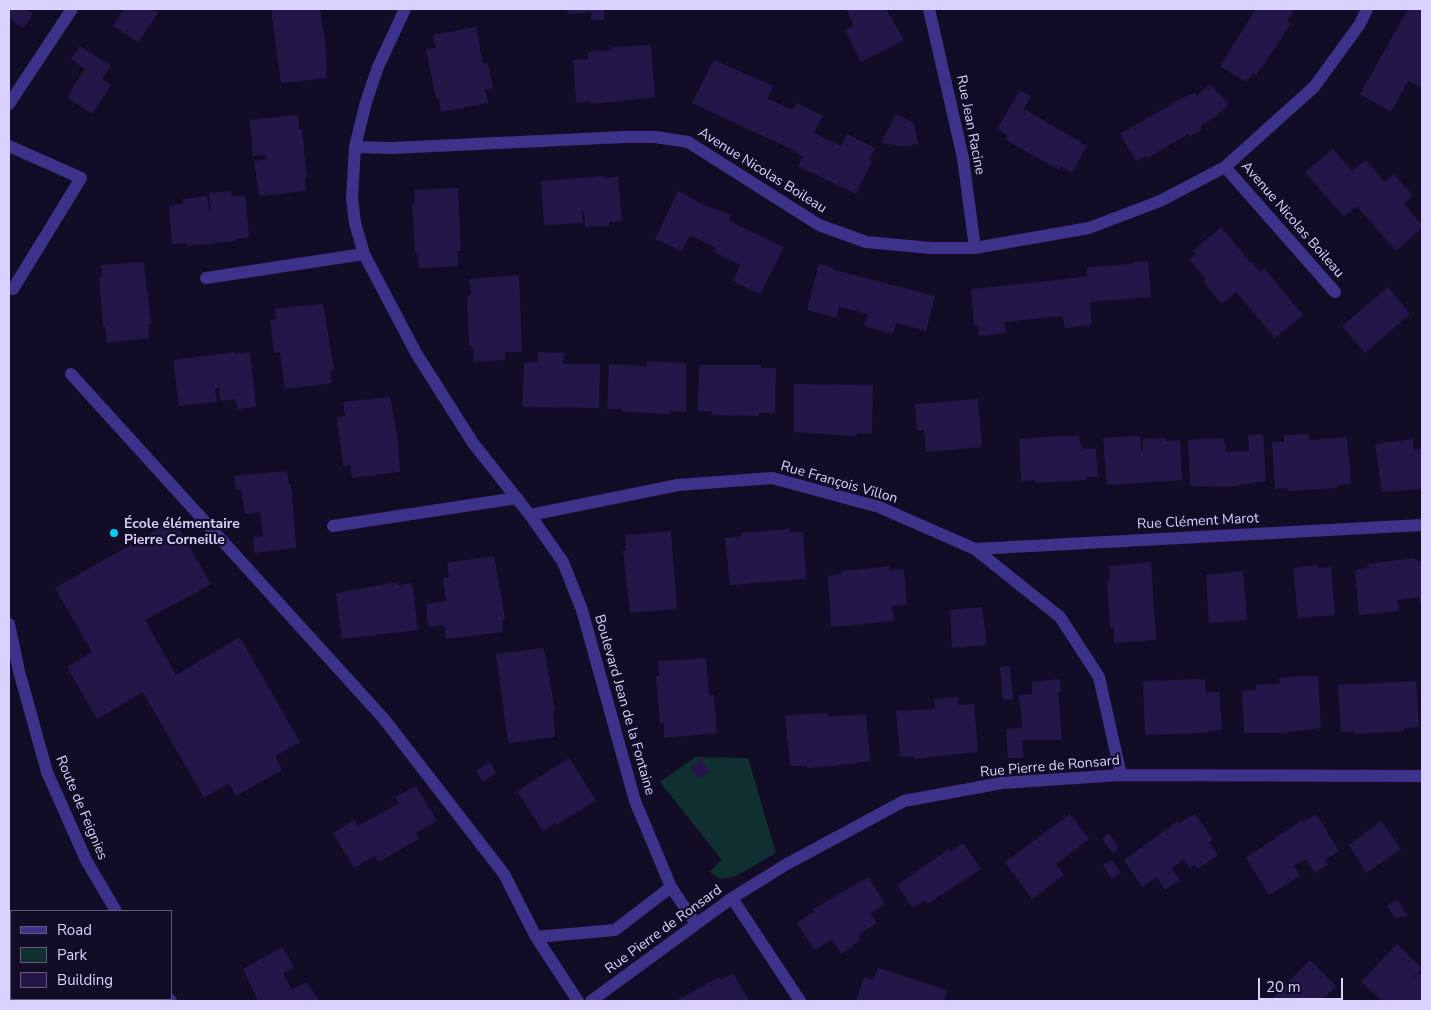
<!DOCTYPE html>
<meta charset="utf-8">
<style>
body{margin:0}
#map{position:relative;width:1431px;height:1010px;overflow:hidden;background:#130c26;font-family:"Nunito Sans",sans-serif}
canvas{display:block}
.frame{position:absolute;inset:0;border:10px solid #dbd1ff;pointer-events:none}
.legend{position:absolute;left:10px;top:910px;width:162px;height:90px;box-sizing:border-box;background:#130c26;border:1px solid #635b7d;margin:0;padding:6px 9px;list-style:none;font-size:15px;color:#dbd1ff}
.legend li{display:flex;align-items:center;gap:10px;height:25px}
.legend b{width:25px;border:1px solid #635b7d}
.scale{position:absolute;left:1258px;top:978px;width:85px;height:22px;box-sizing:border-box;border:2px solid #dbd1ff;border-top:0;padding-left:6px;font-size:15px;line-height:18px;white-space:nowrap;color:#dbd1ff;-webkit-text-stroke:4px #130c26;paint-order:stroke}
</style>
<div id="map">
<canvas width="1431" height="1010"></canvas>
<div class="frame"></div>
<ul class="legend">
<li><b style="height:6px;background:#3d328a"></b>Road</li>
<li><b style="height:14px;background:#0f2f31"></b>Park</li>
<li><b style="height:14px;background:#251649"></b>Building</li>
</ul>
<div class="scale">20 m</div>
</div>
<script>
const ctx = document.querySelector('canvas').getContext('2d');
ctx.lineJoin = 'round';
function paint(path, color) {
  ctx.fillStyle = color;
  ctx.fill(path, 'evenodd');
}
function toPath(rows) {
  const path = new Path2D();
  for (const r of rows) {
    path.moveTo(r[0], r[1]);
    for (let i = 2; i < r.length; i += 2) path.lineTo(r[i], r[i + 1]);
  }
  return path;
}
function strokePath(path, color, width, dash) {
  ctx.strokeStyle = color;
  ctx.lineWidth = width;
  ctx.lineCap = dash ? 'butt' : 'round';
  ctx.setLineDash(dash || []);
  ctx.stroke(path);
}
function drawText(font, color, halo, rows, align = 'center') {
  ctx.font = font + ' "Nunito Sans",sans-serif';
  ctx.lineWidth = 4.5;
  ctx.setLineDash([]);
  ctx.textBaseline = 'middle';
  ctx.strokeStyle = halo;
  ctx.fillStyle = color;
  for (const [text, x, y, turn = 0] of rows) {
    ctx.save();
    ctx.translate(x, y);
    ctx.rotate((+turn || 0) * Math.PI / 180);
    ctx.textAlign = isNaN(turn) ? turn : align;
    if (halo) ctx.strokeText(text, 0, 0);
    ctx.fillText(text, 0, 0);
    ctx.restore();
  }
}
paint(toPath([
 [695,757,748,758,776,853,734,877,720,879,709,872,722,860,660,782]
]), '#0f2f31');
paint(toPath([
 [9,9,24,9,33,14,23,28,9,18],
 [124,9,151,9,158,13,138,42,113,26],
 [271,9,320,9,325,41,327,78,281,83],
 [567,9,604,9,604,20,591,20,591,12,568,14],
 [846,9,886,9,904,40,861,62,845,30,854,25],
 [1256,9,1295,9,1287,21,1291,23,1265,63,1256,75,1253,73,1246,82,1220,66],
 [1408,9,1422,9,1422,84,1420,87,1408,81,1391,112,1360,94],
 [476,27,483,64,488,63,493,88,485,89,488,103,441,112,439,98,436,98,426,49,436,48,433,35],
 [651,45,655,97,591,104,590,101,576,103,573,60,588,59,588,52,612,50,611,47],
 [80,46,111,66,102,79,111,85,92,114,67,97,85,69,71,59],
 [714,60,773,86,767,98,793,110,797,103,823,116,814,133,841,146,847,134,875,148,869,160,872,161,856,194,798,166,803,157,793,150,692,103],
 [1210,84,1229,104,1215,117,1200,126,1202,129,1189,137,1188,134,1148,158,1146,156,1136,161,1120,134,1184,97,1195,93,1197,96],
 [1020,90,1031,96,1024,109,1087,146,1072,173,1061,166,1059,170,1006,140,1008,136,997,129],
 [896,114,914,123,918,144,906,147,881,143],
 [298,115,299,129,302,129,307,177,305,178,306,191,259,196,254,161,266,159,266,154,253,156,250,120],
 [1333,149,1352,171,1366,160,1385,182,1394,174,1413,196,1404,204,1422,225,1422,228,1396,251,1357,206,1344,217,1305,172],
 [604,176,605,178,618,177,622,221,609,222,609,226,585,227,584,211,582,211,583,223,544,225,541,181],
 [458,188,461,251,458,251,458,266,419,268,418,254,415,253,412,205,415,205,414,190],
 [231,191,232,196,245,196,249,237,236,239,236,241,187,246,186,243,172,244,169,206,183,204,183,199,207,196,209,209,211,209,209,193],
 [678,191,704,205,731,215,729,220,741,227,784,247,760,294,733,281,740,265,714,252,716,248,690,235,682,251,655,239],
 [1221,227,1251,263,1252,262,1260,272,1264,268,1303,315,1275,338,1236,292,1222,304,1203,282,1206,279,1190,260,1196,254,1193,251],
 [1148,261,1151,297,1090,302,1092,325,1065,328,1063,316,1004,322,1006,333,979,336,978,325,974,326,971,289,1075,278,1087,276,1087,267,1133,264,1133,262],
 [144,262,151,325,148,324,149,338,107,343,105,326,103,327,99,277,102,277,101,265],
 [819,264,834,268,834,270,935,296,926,331,896,323,893,334,864,326,868,314,839,307,836,318,807,310],
 [519,275,522,352,505,352,505,360,474,362,473,346,469,346,468,320,467,296,471,295,469,279],
 [1388,287,1410,314,1365,353,1342,326],
 [323,304,334,370,330,371,332,383,285,389,280,352,274,353,270,320,276,319,275,309],
 [235,352,235,354,250,352,256,407,237,409,236,399,220,401,219,388,215,389,217,402,179,406,173,360],
 [538,352,564,353,563,364,600,364,599,408,522,407,524,363,538,362],
 [647,361,686,363,686,412,670,411,670,414,622,412,622,409,607,409,609,364,646,366],
 [699,365,761,365,761,368,776,368,775,413,759,413,759,416,711,415,712,411,698,411],
 [794,384,873,385,872,434,857,433,856,436,794,432],
 [390,397,397,434,400,472,352,478,350,465,343,466,337,417,345,416,343,402],
 [978,399,982,447,926,452,924,430,917,430,915,404],
 [1263,434,1266,481,1228,487,1190,486,1188,440,1224,438,1226,452,1249,451,1248,435],
 [1308,434,1309,440,1347,437,1351,484,1337,485,1337,488,1288,491,1288,488,1275,489,1272,442,1284,442,1284,435],
 [1079,435,1080,445,1083,445,1083,449,1096,449,1098,477,1085,477,1085,480,1036,483,1035,480,1021,481,1019,439],
 [1140,436,1141,450,1143,450,1143,439,1165,438,1166,441,1180,440,1182,480,1107,485,1103,438],
 [1413,439,1414,450,1422,448,1422,489,1382,492,1375,444],
 [287,471,289,484,291,484,296,548,254,553,253,537,263,536,260,512,245,514,241,489,236,490,234,476],
 [174,520,211,584,145,620,176,675,240,637,300,742,275,756,282,770,236,796,229,783,204,798,143,692,97,719,67,667,92,652,55,588],
 [789,529,790,533,803,532,806,579,730,585,725,538,742,536,741,533],
 [671,531,677,609,630,613,623,551,626,550,625,535],
 [494,556,505,619,502,620,503,632,446,639,444,625,428,627,426,604,446,601,443,578,449,578,447,563],
 [1414,558,1418,561,1422,561,1422,608,1419,597,1397,600,1399,611,1359,615,1355,570,1369,567,1368,564],
 [1151,562,1156,640,1114,643,1114,627,1110,628,1107,581,1110,580,1109,566],
 [1318,565,1318,568,1331,567,1335,615,1298,618,1293,568],
 [890,566,890,570,904,569,907,605,892,606,894,621,831,627,828,576,842,574,842,571],
 [1243,571,1247,620,1209,623,1206,575],
 [398,582,398,585,412,583,418,630,342,639,336,593],
 [982,607,987,645,952,648,950,610],
 [544,648,555,711,553,711,555,737,508,743,496,654],
 [706,658,709,695,714,695,717,733,664,738,664,723,660,724,656,676,659,675,658,661],
 [1010,666,1013,699,1003,700,1000,667],
 [1304,676,1318,676,1321,728,1283,733,1244,733,1242,691,1256,690,1256,685,1280,684,1279,678],
 [1060,679,1061,692,1058,693,1062,740,1022,740,1023,758,1008,758,1006,729,1022,728,1019,695,1032,694,1032,682],
 [1205,679,1206,693,1219,692,1222,730,1209,731,1207,733,1145,735,1143,681],
 [1416,681,1419,727,1404,728,1404,731,1355,734,1355,731,1341,732,1338,685],
 [958,697,959,705,974,704,978,752,915,759,914,756,900,757,896,711,935,709,934,699],
 [828,713,828,717,866,714,870,761,833,766,807,768,807,766,790,766,785,715],
 [569,758,596,800,556,825,555,823,543,831,517,791],
 [701,759,710,771,699,779,690,768],
 [490,762,496,773,483,782,476,771],
 [416,786,437,821,416,833,419,839,378,862,374,856,354,868,333,833,354,820,358,826,399,803,395,797],
 [1070,814,1089,839,1056,864,1064,875,1032,899,1005,862],
 [1195,814,1213,840,1209,842,1218,855,1198,869,1195,865,1190,868,1184,859,1171,868,1180,880,1165,890,1157,877,1142,887,1124,860,1178,821,1179,823],
 [1316,814,1339,851,1325,860,1328,865,1315,873,1306,859,1294,866,1300,876,1269,895,1246,858,1302,820,1303,822],
 [1381,821,1401,849,1366,873,1349,845],
 [1109,833,1119,848,1113,853,1102,839],
 [963,843,981,869,927,904,925,900,913,908,897,885,949,849,951,851],
 [1112,860,1121,873,1112,879,1103,865],
 [868,877,885,903,870,914,877,923,858,935,861,940,841,954,832,939,815,950,797,923,813,912,812,910],
 [1397,899,1408,916,1395,918,1387,906],
 [1397,944,1422,968,1411,980,1419,973,1422,976,1422,1001,1383,1001,1361,982],
 [282,947,294,967,283,973,292,990,306,982,320,1001,258,1001,243,969],
 [1310,960,1336,986,1325,997,1324,996,1319,1001,1270,1001],
 [878,968,947,990,944,1001,856,1001,864,977,873,980],
 [733,973,749,1001,676,1001,719,977,721,980]
]), '#251649');
strokePath(toPath([
 [9,146,81,178,13,289],
 [206,278,364,254],
 [71,374,384,719,504,874,536,937],
 [333,526,517,498],
 [9,966,11,968],
 [578,1001,536,937,615,930,671,887]
]), '#3d328a', 12);
strokePath(toPath([
 [405,9,378,67,366,102,355,147,352,198,355,223,364,254,416,353,473,443,530,515,563,562,582,610,635,801,671,887,696,924],
 [929,9,963,158,975,248],
 [9,104,72,9],
 [355,147,392,148,624,137,655,137,688,142,819,225,866,242,931,248,975,248,1089,228,1160,201,1225,167,1314,87,1360,24,1367,9],
 [1225,167,1335,292],
 [530,515,678,485,772,478,879,507,975,549,1060,617,1099,677,1121,775],
 [975,549,1422,525],
 [732,898,800,1001],
 [48,1001,49,999],
 [591,1001,732,898,787,864,904,801,1002,783,1121,775,1422,776]
]), '#3d328a', 12);
strokePath(toPath([
 [9,624,19,671,47,772,86,860,116,911],
 [169,999,171,1001]
]), '#3d328a', 12);
for (const [x, y, r, color] of [
 [114,533,5,"#00cdfc"]
]) {
  const dot = new Path2D();
  dot.arc(x, y, r, 0, 2 * Math.PI);
  ctx.fillStyle = color;
  ctx.fill(dot);
  strokePath(dot, '#130c26', 2);
}
drawText('14px', '#dbd1ff', '#130c26', [
 ["Rue Jean Racine",970,125,79],
 ["Avenue Nicolas Boileau",762,171,32],
 ["Avenue Nicolas Boileau",1292,220,49],
 ["Rue François Villon",839,483,16],
 ["Rue Clément Marot",1198,522,-3],
 ["Boulevard Jean de la Fontaine",624,705,74],
 ["Rue Pierre de Ronsard",1050,767,-5],
 ["Route de Feignies",81,808,67],
 ["Rue Pierre de Ronsard",664,930,-36]
]);
drawText('bold 14px', '#dbd1ff', '#130c26', [
 ["École élémentaire",124,525],
 ["Pierre Corneille",124,541]
], 'left');
</script>
